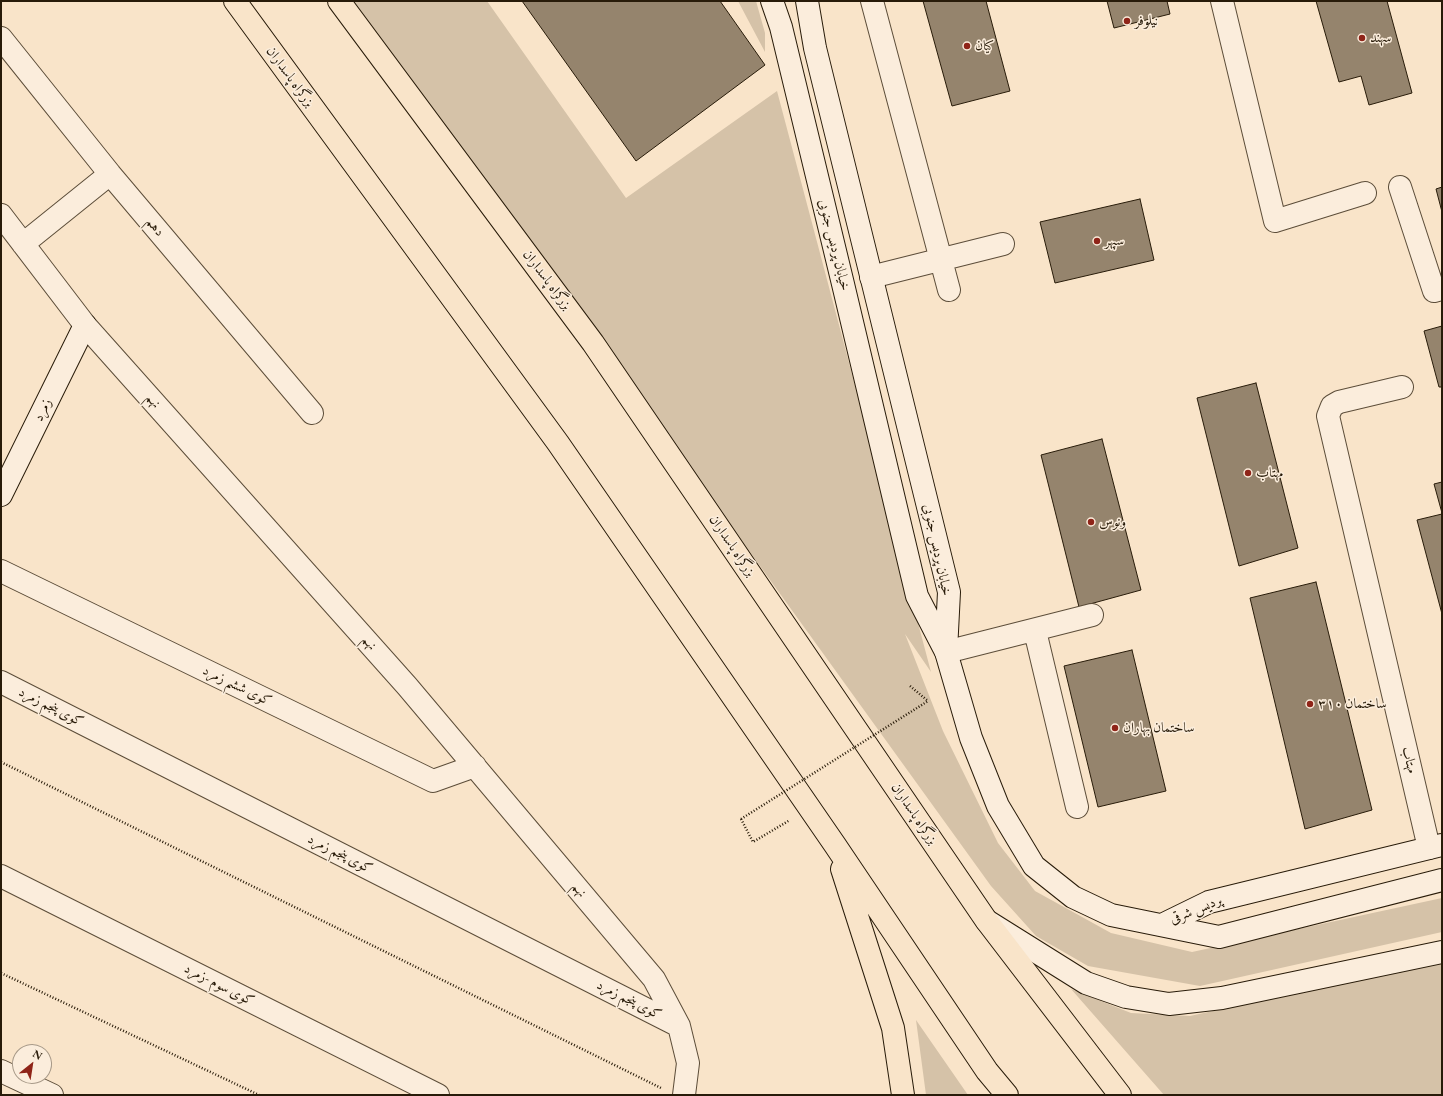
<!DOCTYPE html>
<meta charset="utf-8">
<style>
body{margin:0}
#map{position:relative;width:1443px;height:1096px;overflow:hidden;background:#f9e4c9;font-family:"EB Garamond",serif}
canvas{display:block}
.frame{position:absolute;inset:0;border:2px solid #281b09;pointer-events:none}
.north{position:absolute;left:12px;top:1044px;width:40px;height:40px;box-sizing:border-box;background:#fbeddc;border:1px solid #a79988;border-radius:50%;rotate:30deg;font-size:11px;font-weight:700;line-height:16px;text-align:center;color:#281b09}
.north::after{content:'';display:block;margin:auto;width:14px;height:18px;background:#8f2418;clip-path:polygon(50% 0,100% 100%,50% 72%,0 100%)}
</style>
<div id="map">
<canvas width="1443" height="1096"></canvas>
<div class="frame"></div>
<div class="north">N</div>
</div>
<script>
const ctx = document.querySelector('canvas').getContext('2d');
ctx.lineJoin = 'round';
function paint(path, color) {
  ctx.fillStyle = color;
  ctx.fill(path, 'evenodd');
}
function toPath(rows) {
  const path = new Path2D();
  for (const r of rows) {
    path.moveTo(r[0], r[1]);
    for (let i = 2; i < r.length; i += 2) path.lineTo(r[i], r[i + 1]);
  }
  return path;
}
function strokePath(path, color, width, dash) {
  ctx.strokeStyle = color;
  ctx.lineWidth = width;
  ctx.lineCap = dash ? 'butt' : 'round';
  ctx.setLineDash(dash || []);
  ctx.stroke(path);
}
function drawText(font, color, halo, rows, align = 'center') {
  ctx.font = font + ' "EB Garamond",Amiri,serif';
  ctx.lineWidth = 3;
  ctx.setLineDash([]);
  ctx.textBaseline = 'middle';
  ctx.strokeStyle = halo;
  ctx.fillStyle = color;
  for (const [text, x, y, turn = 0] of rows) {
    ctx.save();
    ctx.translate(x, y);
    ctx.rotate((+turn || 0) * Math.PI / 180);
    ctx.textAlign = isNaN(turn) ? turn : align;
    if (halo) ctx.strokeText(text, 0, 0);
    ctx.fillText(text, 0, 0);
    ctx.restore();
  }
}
paint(toPath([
 [352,1,487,1,626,198,777,91,931,672,905,634,943,731,998,843,1035,891,1111,933,1192,952,1442,898,1442,932,1200,986,1088,966,1036,936,991,886],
 [738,1,756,1,765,33,765,52],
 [1442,961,1442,1095,1164,1095,1071,989,1131,1013,1190,1016],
 [916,1020,968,1095,926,1095]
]), '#d5c2a8');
const building = toPath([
 [522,1,720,1,765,65,636,161,522,1],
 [923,1,986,1,1010,91,952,106,923,1],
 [1107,1,1167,1,1170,14,1114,28,1107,1],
 [1316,1,1387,1,1412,93,1369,105,1361,76,1339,82,1316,1],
 [1442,187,1442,212,1436,189,1442,187],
 [1140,199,1154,260,1055,283,1040,222,1140,199],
 [1442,326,1442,387,1439,387,1424,331,1442,326],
 [1256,383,1298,548,1239,566,1197,398,1256,383],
 [1102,439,1141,590,1079,607,1041,455,1102,439],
 [1442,482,1442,513,1434,484,1442,482],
 [1442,514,1442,614,1417,520,1442,514],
 [1316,582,1372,810,1305,829,1250,598,1316,582],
 [1132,650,1166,791,1098,807,1064,666,1132,650]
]);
paint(building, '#95846d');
strokePath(building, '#281b09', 1);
const street = toPath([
 [872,1,949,290],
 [1222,1,1275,221,1365,193],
 [1,38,110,174,312,413],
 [1400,187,1434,291,1442,289],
 [1,215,85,325,407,686,654,979,679,1026,688,1063,684,1095],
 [23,244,110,174],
 [871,277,1003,244],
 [1402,387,1339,402,1332,406,1328,416,1429,848],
 [1,571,433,781,475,766],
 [1035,631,1077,807],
 [946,652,1092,615],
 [1,682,679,1026],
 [1,876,438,1095],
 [1,1071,52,1095]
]);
const secondary = toPath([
 [772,1,781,27,843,284,917,596,946,652,971,738,998,806,1034,866,1073,897,1111,915,1219,937,1442,880],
 [807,1,815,48,949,592,946,651],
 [1,495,85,325],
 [987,921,1086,983,1126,997,1169,1004,1222,998,1442,952],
 [1162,925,1209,902,1442,845]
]);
const highway = toPath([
 [235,1,558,443,835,845,987,1071,1007,1095],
 [339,1,593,343,986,920,1120,1095],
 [842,869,893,1028,903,1095]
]);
strokePath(street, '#5c4d39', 24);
strokePath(secondary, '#281b09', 24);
strokePath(highway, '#281b09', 24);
strokePath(toPath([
 [910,686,928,701],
 [1,762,661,1088],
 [741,819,753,842,790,820],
 [1,973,259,1095]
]), '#281b09', 2.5, [1, 2]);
strokePath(street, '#fbeddc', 22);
strokePath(secondary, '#fbeddc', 22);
strokePath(highway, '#f9e4c9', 22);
strokePath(toPath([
 [741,819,928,701]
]), '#281b09', 2.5, [1, 2]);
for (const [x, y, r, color] of [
 [1127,21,4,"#8f2418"],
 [1362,38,4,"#8f2418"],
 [967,46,4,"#8f2418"],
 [1097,241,4,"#8f2418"],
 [1248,473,4,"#8f2418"],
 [1091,522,4,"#8f2418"],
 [1310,704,4,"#8f2418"],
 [1115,728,4,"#8f2418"]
]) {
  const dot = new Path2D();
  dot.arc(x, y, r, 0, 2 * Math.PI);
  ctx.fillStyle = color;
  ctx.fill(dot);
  strokePath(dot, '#fbeddc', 1.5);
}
drawText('14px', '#281b09', '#fbeddc', [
 ["نیلوفر",1135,21],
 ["سهند",1370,38],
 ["کیان",975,46],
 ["سپهر",1105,241],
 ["مهتاب",1256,473],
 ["ونوس",1099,522],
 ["ساختمان ۳۱۰",1318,704],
 ["ساختمان بهاران",1123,728]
], 'left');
drawText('14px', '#281b09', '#fbeddc', [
 ["بزرگراه پاسداران",290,77,54],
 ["دهم",155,227,50],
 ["خیابان پردیس جنوبی",834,245,76],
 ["بزرگراه پاسداران",547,280,53],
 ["نهم",153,401,48],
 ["زمرد",43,410,-64],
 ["بزرگراه پاسداران",732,546,56],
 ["خیابان پردیس جنوبی",937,550,78],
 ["نهم",369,643,48],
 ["کوی ششم زمرد",237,686,26],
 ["کوی پنجم زمرد",51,707,27],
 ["مهتاب",1409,760,77],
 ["بزرگراه پاسداران",914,814,56],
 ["کوی پنجم زمرد",340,854,27],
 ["نهم",579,890,50],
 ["پردیس شرقی",1196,910,-22],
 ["کوی سوم -زمرد",219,985,27],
 ["کوی پنجم زمرد",629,1000,27]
]);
</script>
